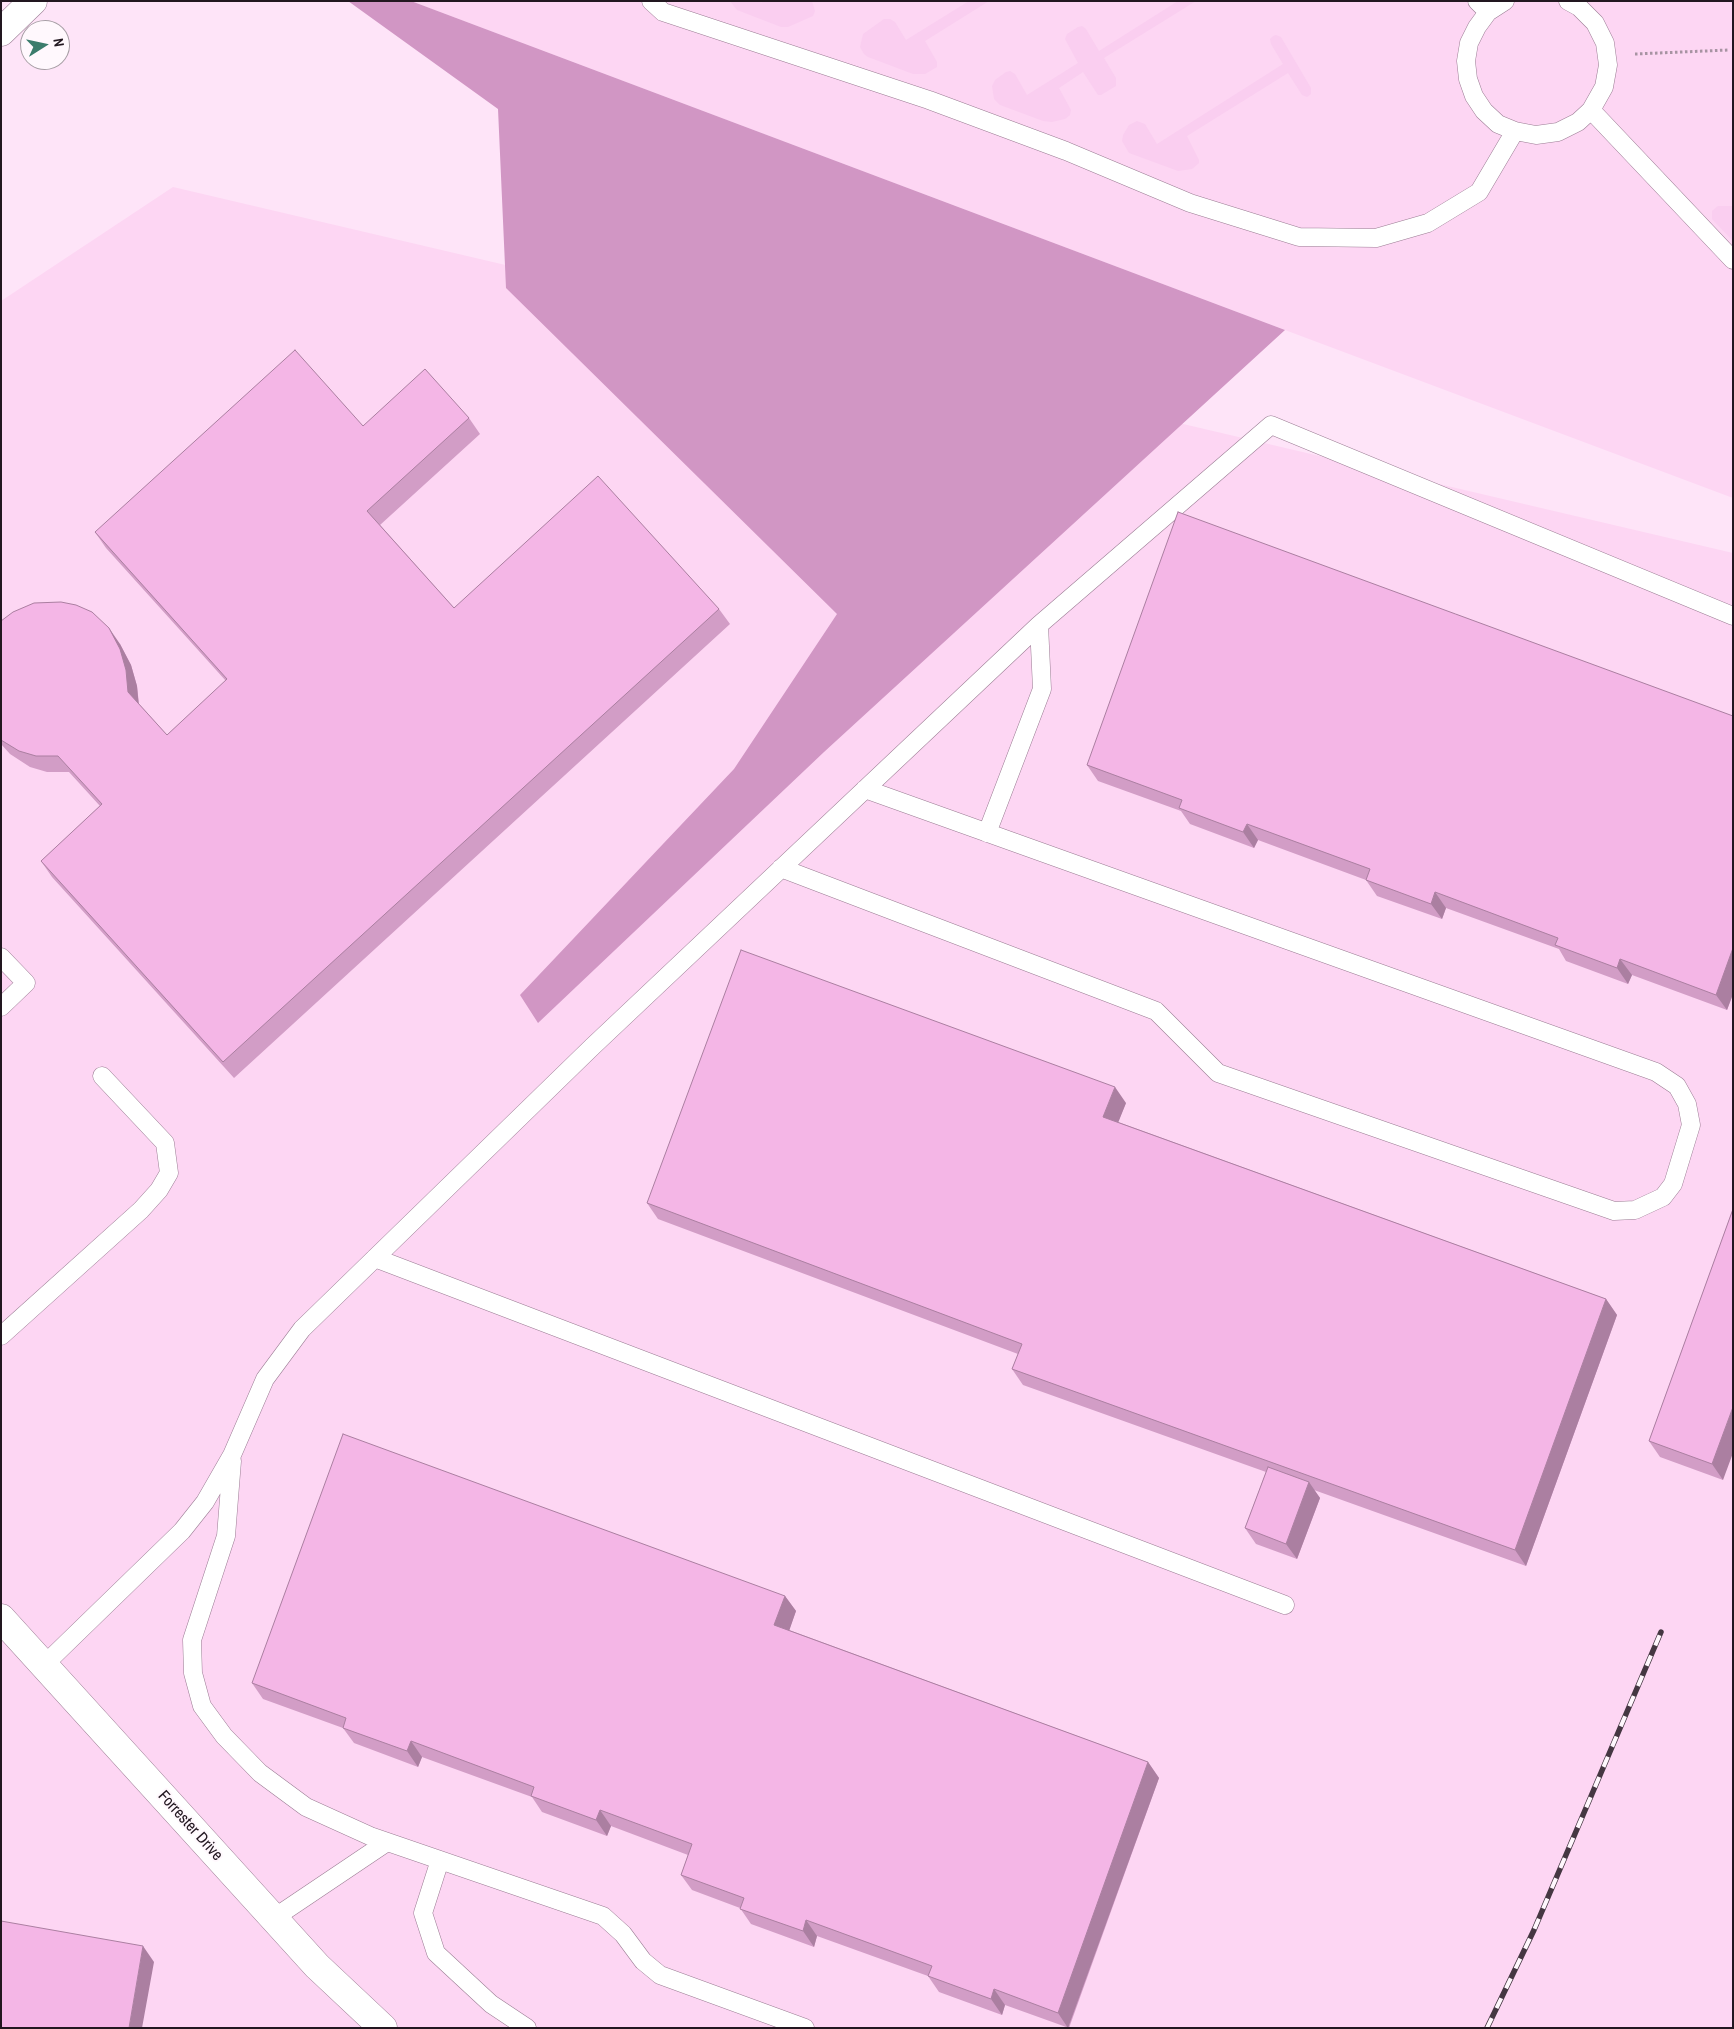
<!DOCTYPE html>
<style>
body{margin:0}
#map{position:relative;width:1734px;height:2029px;overflow:hidden;background:#fee4f8;font-family:"Archivo Narrow",sans-serif}
canvas{display:block}
.frame{position:absolute;inset:0;border:2px solid #221720;pointer-events:none}
.north{position:absolute;left:20px;top:20px;width:50px;height:50px;box-sizing:border-box;background:#fff8fd;border:1px solid #a79ea5;border-radius:50%;rotate:80deg;font-size:14px;font-weight:700;line-height:20px;text-align:center;color:#221720}
.north::after{content:'';display:block;margin:auto;width:18px;height:22px;background:#3b7c6c;clip-path:polygon(50% 0,100% 100%,50% 72%,0 100%)}
</style>
<div id="map">
<canvas width="1734" height="2029"></canvas>
<div class="frame"></div>
<div class="north">N</div>
</div>
<script>
const ctx = document.querySelector('canvas').getContext('2d');
ctx.lineJoin = 'round';
function paint(path, color) {
  ctx.fillStyle = color;
  ctx.fill(path, 'evenodd');
}
function toPath(rows) {
  const path = new Path2D();
  for (const r of rows) {
    path.moveTo(r[0], r[1]);
    for (let i = 2; i < r.length; i += 2) path.lineTo(r[i], r[i + 1]);
  }
  return path;
}
function strokePath(path, color, width, dash) {
  ctx.strokeStyle = color;
  ctx.lineWidth = width;
  ctx.lineCap = dash ? 'butt' : 'round';
  ctx.setLineDash(dash || []);
  ctx.stroke(path);
}
function drawText(font, color, halo, rows, align = 'center') {
  ctx.font = font + ' "Archivo Narrow",sans-serif';
  ctx.lineWidth = 4;
  ctx.setLineDash([]);
  ctx.textBaseline = 'middle';
  ctx.strokeStyle = halo;
  ctx.fillStyle = color;
  for (const [text, x, y, turn = 0] of rows) {
    ctx.save();
    ctx.translate(x, y);
    ctx.rotate((+turn || 0) * Math.PI / 180);
    ctx.textAlign = isNaN(turn) ? turn : align;
    if (halo) ctx.strokeText(text, 0, 0);
    ctx.fillText(text, 0, 0);
    ctx.restore();
  }
}
paint(toPath([
 [411,1,1733,1,1733,498,1285,330],
 [173,187,1733,553,1733,2028,1,2028,1,301]
]), '#fdd6f3');
paint(toPath([
 [730,1,760,1,761,3,763,1,812,1,815,11,813,16,788,27,781,27,737,10],
 [969,1,989,1,925,41,937,62,937,67,925,74,913,74,868,57,864,54,860,47,863,34,884,19,890,19,895,22,906,40],
 [1178,1,1196,1,1104,58,1116,78,1116,86,1101,95,1098,95,1083,72,1059,88,1071,110,1070,115,1065,119,1052,122,1043,121,1000,105,994,99,992,86,995,80,1006,72,1010,71,1015,74,1027,95,1078,63,1065,39,1067,34,1078,27,1082,26,1086,29,1099,51],
 [1276,35,1281,37,1311,88,1311,94,1307,97,1302,95,1288,73,1187,136,1199,160,1199,163,1192,169,1178,171,1129,153,1122,141,1123,135,1129,125,1137,121,1145,124,1157,144,1283,64,1271,44,1270,39,1273,36],
 [1718,206,1733,206,1733,241,1712,219,1712,211]
]), '#facef0');
paint(toPath([
 [348,1,411,1,1285,330,824,752,538,1023,520,995,734,769,837,614,506,288,498,109]
]), '#d196c4');
const service = toPath([
 [651,1,663,12,929,100,1066,151,1190,203,1299,237,1376,238,1428,223,1479,192,1515,131],
 [1477,1,1488,12],
 [1505,1,1488,12,1477,27,1469,43,1466,61,1468,79,1474,96,1484,111,1498,124,1515,131,1536,135,1558,132,1578,122,1591,110,1604,87,1608,65,1605,43,1595,23,1579,7,1568,1],
 [1591,110,1733,260],
 [987,833,1042,689,1039,625],
 [781,868,1156,1011,1218,1073,1614,1211,1635,1210,1663,1197,1673,1184,1691,1125,1687,1104,1677,1086,1656,1072,865,789],
 [1,957,26,983,1,1007],
 [375,1258,1285,1605],
 [1,1336,141,1210,159,1190,169,1173,165,1143,102,1076],
 [232,1461,226,1536,192,1640,193,1673,202,1706,224,1736,260,1773,306,1807,370,1836,603,1916,623,1934,643,1961,660,1975,805,2028],
 [44,1665,182,1531,205,1502,232,1455,265,1379,302,1329,592,1047,1039,625,1271,425,1733,616],
 [440,1860,423,1913,436,1953,491,2004,527,2028],
 [274,1918,387,1842]
]);
const tertiary = toPath([
 [1,1618,317,1966,383,2028]
]);
const primary = toPath([
 [1,32,33,1]
]);
strokePath(service, '#9b7d94', 19);
strokePath(tertiary, '#9b7d94', 29);
strokePath(primary, '#9b7d94', 29);
strokePath(toPath([
 [1635,54,1728,50]
]), '#a793a2', 3, [2.5, 2.5]);
strokePath(service, '#fff', 18);
strokePath(tertiary, '#fff', 28);
strokePath(primary, '#fff', 28);
const rail = toPath([
 [1487,2028,1534,1930,1661,1632]
]);
strokePath(rail, '#453742', 5.5);
strokePath(rail, '#fff8fd', 4, [11]);
paint(toPath([
 [469,418,480,434,380,525,454,608,719,609,730,624,234,1078,52,877,41,861,100,806,69,772,47,772,30,767,10,754,1,744,1,621,120,644,131,665,137,686,139,704,167,735,226,681,106,548,95,532],
 [1733,716,1733,994,1727,1010,1632,975,1628,984,1566,961,1559,949,1446,908,1442,919,1377,896,1366,880,1258,840,1254,848,1190,824,1181,811,1098,781,1087,765],
 [1126,1103,1118,1122,1606,1299,1617,1315,1526,1566,1314,1490,1320,1498,1297,1559,1256,1544,1245,1528,1266,1472,1023,1385,1012,1369,1018,1354,658,1219,647,1203],
 [1733,1209,1723,1480,1660,1457,1649,1441],
 [785,1596,796,1611,789,1630,1148,1762,1159,1778,1069,2028,1005,2005,1002,2015,939,1992,928,1976,817,1936,814,1947,751,1924,740,1908,692,1890,681,1875,688,1855,611,1826,607,1836,542,1812,532,1797,422,1757,418,1767,354,1743,343,1728,263,1699,252,1683]
]), '#d29dc6');
paint(toPath([
 [109,628,120,644,131,665,137,686,139,708,128,692],
 [1247,824,1258,840,1254,848,1243,832],
 [1435,892,1446,908,1442,919,1431,904],
 [1733,948,1733,994,1727,1010,1716,995],
 [1620,959,1632,975,1628,984,1617,968],
 [1115,1087,1126,1103,1114,1133,1103,1117],
 [1606,1299,1617,1315,1526,1566,1515,1550],
 [1733,1407,1733,1453,1723,1480,1712,1464],
 [1309,1482,1320,1498,1297,1559,1286,1544],
 [785,1596,796,1611,786,1640,774,1625],
 [411,1741,422,1757,418,1767,407,1751],
 [1148,1762,1159,1778,1068,2028,1058,2013],
 [600,1810,611,1826,607,1836,596,1820],
 [806,1920,817,1936,814,1947,803,1931],
 [143,1946,154,1962,142,2028,129,2028],
 [994,1989,1005,2005,1002,2015,991,1999]
]), '#ab7fa1');
const building = toPath([
 [295,350,363,426,425,369,469,418,367,511,454,608,598,476,719,609,223,1062,41,861,102,804,58,756,36,756,19,751,1,740,1,621,13,612,34,603,61,602,76,605,92,612,109,628,120,649,126,670,128,692,167,735,227,679,95,532,295,350],
 [1178,512,1733,716,1733,948,1716,995,1620,959,1617,968,1555,945,1558,938,1435,892,1431,904,1366,880,1370,869,1247,824,1243,832,1179,808,1182,800,1087,765,1178,512],
 [741,950,1115,1087,1103,1117,1606,1299,1515,1550,1012,1369,1022,1344,647,1203,741,950],
 [1733,1209,1733,1407,1712,1464,1649,1441,1733,1209],
 [343,1434,785,1596,774,1625,1148,1762,1058,2013,994,1989,991,1999,928,1976,932,1966,806,1920,803,1931,740,1909,744,1898,681,1875,692,1844,600,1810,596,1820,531,1796,534,1787,411,1741,407,1751,343,1728,346,1718,252,1683,343,1434],
 [1268,1467,1309,1482,1286,1544,1245,1528,1268,1467],
 [1,1921,143,1946,129,2028,1,2028,1,1921]
]);
paint(building, '#f4b6e6');
strokePath(building, '#ab7fa1', 1);
drawText('16px', '#221720', '#fff8fd', [
 ["Forrester Drive",190,1826,48]
]);
</script>
